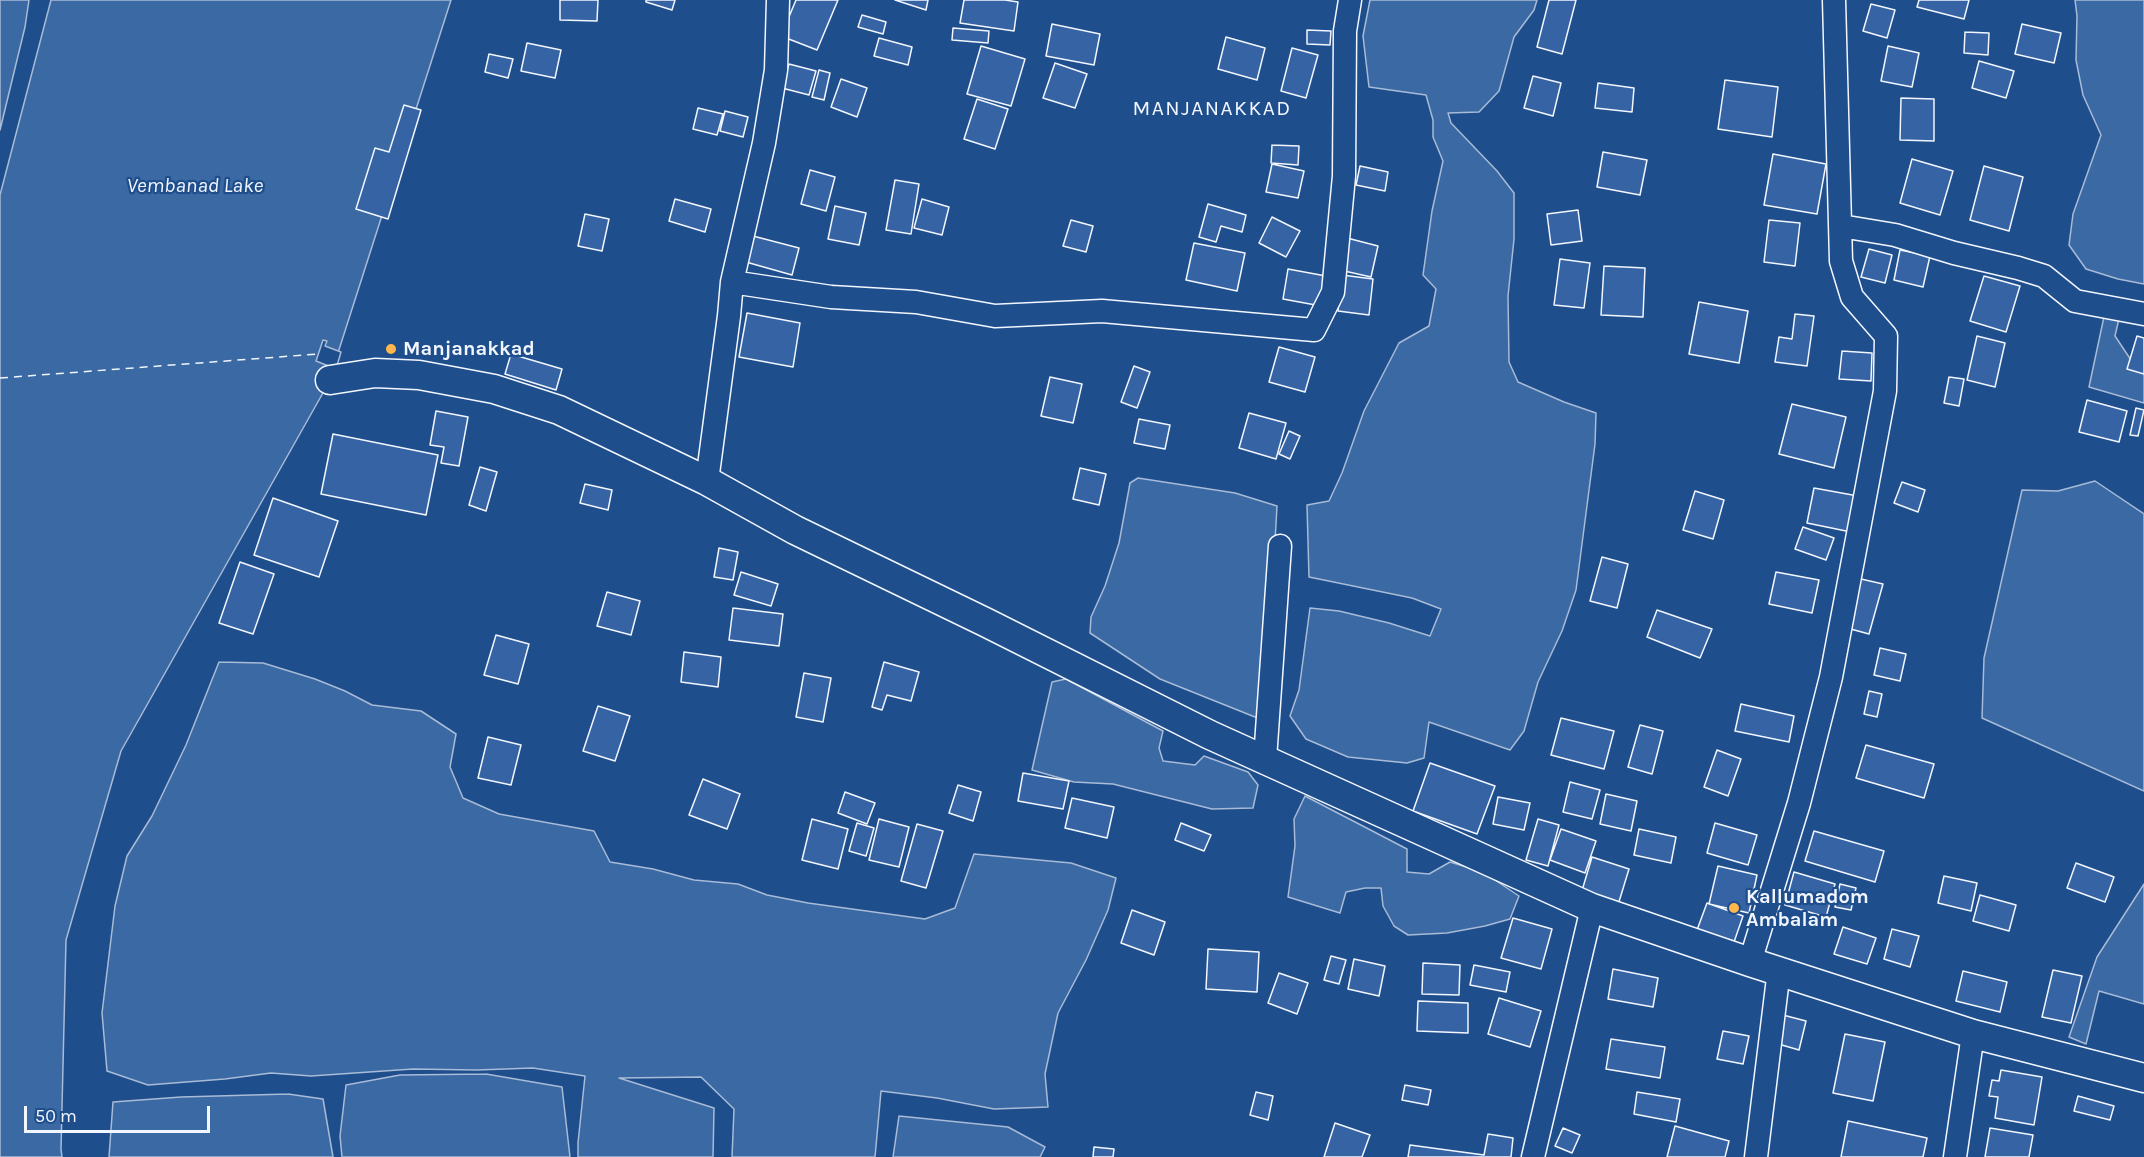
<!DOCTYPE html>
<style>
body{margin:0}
#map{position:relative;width:2144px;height:1157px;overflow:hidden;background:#1f4e8c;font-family:Karla,sans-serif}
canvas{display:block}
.scale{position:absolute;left:24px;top:1106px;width:186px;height:27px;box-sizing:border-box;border:3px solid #f2f6ff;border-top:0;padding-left:8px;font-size:18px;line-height:21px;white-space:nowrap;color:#f2f6ff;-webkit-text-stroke:4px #1f4e8c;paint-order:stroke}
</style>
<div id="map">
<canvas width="2144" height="1157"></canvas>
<div class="scale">50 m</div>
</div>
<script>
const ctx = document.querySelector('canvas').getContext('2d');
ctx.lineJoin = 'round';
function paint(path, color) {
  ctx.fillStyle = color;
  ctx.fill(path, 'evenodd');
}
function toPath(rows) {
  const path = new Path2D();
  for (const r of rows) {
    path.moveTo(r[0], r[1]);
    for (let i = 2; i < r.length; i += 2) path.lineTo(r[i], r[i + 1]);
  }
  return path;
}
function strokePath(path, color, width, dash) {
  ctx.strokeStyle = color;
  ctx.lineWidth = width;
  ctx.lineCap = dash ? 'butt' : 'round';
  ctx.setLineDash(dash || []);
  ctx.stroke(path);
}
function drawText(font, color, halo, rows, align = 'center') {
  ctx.font = font + ' Karla,sans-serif';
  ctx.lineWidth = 4.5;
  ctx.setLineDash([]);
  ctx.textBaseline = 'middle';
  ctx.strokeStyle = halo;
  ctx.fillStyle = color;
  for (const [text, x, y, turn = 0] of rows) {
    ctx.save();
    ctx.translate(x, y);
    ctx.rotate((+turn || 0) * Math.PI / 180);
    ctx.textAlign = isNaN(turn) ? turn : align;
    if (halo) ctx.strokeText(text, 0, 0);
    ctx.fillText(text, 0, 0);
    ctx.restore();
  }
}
const water = toPath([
 [0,0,29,0,25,27,0,130,0,0],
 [51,0,451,0,328,384,121,751,66,940,61,1149,62,1157,0,1157,0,195,51,0],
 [1370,0,1537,0,1534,10,1514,37,1499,91,1479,112,1448,113,1451,123,1497,171,1514,193,1514,239,1508,296,1509,362,1518,382,1564,402,1596,413,1595,444,1576,590,1562,631,1538,682,1524,731,1510,750,1429,722,1424,758,1407,763,1348,757,1306,739,1290,716,1299,690,1310,608,1339,611,1389,623,1430,636,1441,609,1412,598,1309,577,1307,505,1329,501,1342,473,1364,411,1399,343,1429,326,1436,289,1423,275,1432,211,1443,161,1433,137,1433,120,1426,95,1369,87,1363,36,1370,0],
 [2075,0,2144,0,2144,284,2118,279,2086,269,2069,245,2073,214,2101,135,2083,95,2076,60,2077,16,2075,0],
 [2121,310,2115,336,2131,360,2144,366,2144,403,2089,387,2105,312,2121,310],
 [1138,478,1235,493,1277,506,1265,721,1160,679,1090,633,1091,617,1105,586,1119,543,1130,483,1138,478],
 [2095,481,2144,514,2144,791,1982,718,1984,658,2022,490,2058,491,2095,481],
 [219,662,263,663,315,679,345,691,372,705,421,711,456,734,450,767,463,798,499,814,594,831,610,862,653,869,694,880,738,884,767,895,808,903,925,919,955,908,974,854,1071,863,1116,878,1108,910,1086,960,1058,1013,1045,1074,1048,1107,994,1109,937,1098,881,1091,875,1157,732,1157,734,1109,701,1077,619,1078,714,1108,713,1157,578,1157,578,1143,585,1076,533,1068,477,1070,413,1069,311,1076,271,1073,225,1079,148,1085,107,1071,102,1013,115,906,127,856,152,816,186,745,219,662],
 [1066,679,1163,731,1159,748,1163,761,1195,765,1204,756,1248,772,1258,785,1253,808,1212,809,1113,784,1074,782,1032,770,1052,682,1066,679],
 [1305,796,1407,849,1407,872,1429,874,1450,862,1483,872,1519,896,1510,919,1485,926,1447,933,1408,935,1394,926,1383,906,1381,888,1365,888,1346,892,1340,913,1288,897,1295,846,1294,819,1305,796],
 [2144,884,2144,1004,2099,991,2086,1044,2069,1037,2097,957,2144,884],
 [486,1074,562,1087,570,1157,342,1157,340,1136,346,1085,400,1075,486,1074],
 [288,1094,323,1099,333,1157,109,1157,113,1102,181,1097,288,1094],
 [899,1116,1008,1127,1045,1147,1040,1157,893,1157,899,1116]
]);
paint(water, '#3b69a3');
strokePath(water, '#a8bbd7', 1.5);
const pier = toPath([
 [323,340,327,341,325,346,341,352,336,369,316,361,323,340]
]);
paint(pier, '#1f4e8c');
strokePath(pier, '#a8bbd7', 1.5);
strokePath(toPath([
 [0,378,318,354]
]), '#f2f6ff', 1.5, [8, 6]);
const building = toPath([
 [560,0,598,0,597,21,560,20,560,0],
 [646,0,675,0,672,10,646,2,646,0],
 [796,0,838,0,817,50,781,36,796,0],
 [895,0,928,0,926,10,895,0],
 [964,0,1005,0,1018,2,1014,31,960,23,964,0],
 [1549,0,1576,0,1562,54,1537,47,1549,0],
 [1919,0,1969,0,1964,19,1917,7,1919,0],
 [1871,4,1895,10,1887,38,1863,31,1871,4],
 [862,15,886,22,883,34,858,27,862,15],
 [1052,24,1100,34,1094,65,1046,56,1052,24],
 [2022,24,2061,33,2054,63,2015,54,2022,24],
 [953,28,989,31,988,43,952,40,953,28],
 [1307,30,1331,31,1330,45,1307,44,1307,30],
 [1965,32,1989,33,1988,55,1964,53,1965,32],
 [1226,37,1265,48,1257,80,1218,69,1226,37],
 [879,38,912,47,908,65,874,56,879,38],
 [527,43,561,50,555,78,521,71,527,43],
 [981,46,1025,59,1011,106,967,94,981,46],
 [1888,46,1919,53,1912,87,1881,81,1888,46],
 [1292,48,1318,55,1306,98,1281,91,1292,48],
 [489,54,513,59,508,78,485,72,489,54],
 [1979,61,2014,71,2006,98,1972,88,1979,61],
 [1055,63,1087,74,1075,108,1043,98,1055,63],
 [789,64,816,71,809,95,782,88,789,64],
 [819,70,830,73,824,100,812,97,819,70],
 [1533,76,1561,83,1553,116,1524,108,1533,76],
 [841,79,867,88,857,117,831,107,841,79],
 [1725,80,1778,87,1772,137,1718,129,1725,80],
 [1598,83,1634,88,1632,112,1595,108,1598,83],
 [1901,98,1934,99,1934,141,1900,140,1901,98],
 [977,99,1008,109,995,149,964,139,977,99],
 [404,105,421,110,388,219,356,209,375,148,389,152,404,105],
 [698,108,723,114,717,135,693,129,698,108],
 [725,111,748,117,743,137,720,131,725,111],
 [1272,145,1299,146,1298,165,1271,163,1272,145],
 [1603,152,1647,160,1640,195,1597,187,1603,152],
 [1773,154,1826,164,1817,214,1764,205,1773,154],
 [1912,159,1953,171,1940,215,1900,203,1912,159],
 [1272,164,1304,171,1298,198,1266,192,1272,164],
 [1360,166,1388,172,1385,191,1356,185,1360,166],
 [1984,166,2023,177,2009,231,1970,220,1984,166],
 [810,170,835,177,826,211,801,204,810,170],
 [895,180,919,184,911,234,886,230,895,180],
 [675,199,711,209,705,232,669,221,675,199],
 [922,199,949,207,942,235,914,228,922,199],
 [1208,204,1246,215,1242,232,1221,226,1216,242,1199,237,1208,204],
 [835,206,866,213,859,245,828,239,835,206],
 [1578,210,1582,241,1551,245,1547,214,1578,210],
 [585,214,609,219,602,251,578,246,585,214],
 [1272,217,1300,231,1286,257,1259,243,1272,217],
 [1071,220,1093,226,1086,252,1063,246,1071,220],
 [1769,220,1800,223,1795,266,1764,262,1769,220],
 [753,236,799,248,792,275,746,262,753,236],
 [1347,238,1378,246,1371,277,1340,270,1347,238],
 [1194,243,1245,253,1237,291,1186,280,1194,243],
 [1869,249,1892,255,1885,283,1861,277,1869,249],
 [1900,250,1930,256,1923,287,1894,280,1900,250],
 [1560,259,1590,263,1584,308,1554,305,1560,259],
 [1604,266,1645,268,1643,317,1601,315,1604,266],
 [1288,269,1326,276,1321,306,1283,299,1288,269],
 [1342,275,1373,279,1369,315,1338,311,1342,275],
 [1984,276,2020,286,2006,332,1970,321,1984,276],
 [1699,302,1748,311,1739,363,1689,354,1699,302],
 [747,313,800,323,793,367,739,357,747,313],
 [1795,314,1814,316,1807,366,1775,362,1779,337,1792,339,1795,314],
 [1977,336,2005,343,1995,387,1967,380,1977,336],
 [2137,336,2144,338,2144,374,2127,369,2137,336],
 [1279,347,1315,357,1305,392,1269,382,1279,347],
 [1842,351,1872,353,1871,381,1839,379,1842,351],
 [511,354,562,369,556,390,505,374,511,354],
 [1134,366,1150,372,1137,408,1121,402,1134,366],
 [1050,377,1082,384,1073,423,1041,416,1050,377],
 [1949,377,1964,379,1959,406,1944,403,1949,377],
 [2087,400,2127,411,2119,442,2079,432,2087,400],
 [1792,404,1846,417,1834,468,1779,454,1792,404],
 [2136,408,2144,410,2138,436,2130,435,2136,408],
 [436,411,468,417,459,466,441,463,444,447,430,445,436,411],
 [1249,413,1286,423,1276,459,1239,448,1249,413],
 [1139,419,1170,425,1165,449,1134,443,1139,419],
 [1289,431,1300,436,1290,459,1279,454,1289,431],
 [333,434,438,455,426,515,321,494,333,434],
 [480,467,497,472,486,511,469,505,480,467],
 [1080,468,1106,474,1099,505,1073,499,1080,468],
 [1902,482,1925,490,1918,512,1894,503,1902,482],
 [585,484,612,490,608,510,580,503,585,484],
 [1814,488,1858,496,1851,532,1807,523,1814,488],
 [1695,491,1724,500,1713,539,1683,530,1695,491],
 [273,498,338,521,319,577,254,555,273,498],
 [1803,527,1834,538,1826,560,1795,549,1803,527],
 [719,548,738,552,733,580,714,577,719,548],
 [1602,557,1628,564,1617,608,1590,601,1602,557],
 [240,562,274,574,253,634,219,623,240,562],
 [741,572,778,584,771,606,734,595,741,572],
 [1776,572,1819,580,1812,613,1769,604,1776,572],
 [1861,579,1883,584,1869,634,1847,628,1861,579],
 [607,592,640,601,631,635,597,626,607,592],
 [733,608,783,614,779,646,729,640,733,608],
 [1657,610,1712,629,1700,658,1647,637,1657,610],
 [496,635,529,644,518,684,484,675,496,635],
 [1880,648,1906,654,1900,681,1874,675,1880,648],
 [684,652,721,657,718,687,681,682,684,652],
 [884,662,919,672,911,701,887,695,882,710,872,707,884,662],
 [804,673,831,678,823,722,796,717,804,673],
 [1869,691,1882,694,1877,717,1864,714,1869,691],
 [1741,704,1794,716,1789,742,1735,731,1741,704],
 [598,706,630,716,615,761,583,751,598,706],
 [1561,718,1614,731,1604,769,1551,755,1561,718],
 [1640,725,1663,731,1652,774,1628,767,1640,725],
 [488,737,521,745,511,785,478,778,488,737],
 [1866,745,1934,764,1924,798,1856,778,1866,745],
 [1717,750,1741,759,1728,796,1704,787,1717,750],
 [1430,763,1495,786,1477,834,1413,811,1430,763],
 [1023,773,1069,781,1063,809,1018,801,1023,773],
 [703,779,740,794,727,829,689,815,703,779],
 [1570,782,1600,790,1592,819,1563,812,1570,782],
 [958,785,981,792,973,821,949,813,958,785],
 [845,792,875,803,867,824,838,813,845,792],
 [1606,794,1637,801,1631,831,1600,824,1606,794],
 [1498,797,1530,803,1524,830,1493,824,1498,797],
 [1072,798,1114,807,1107,838,1065,828,1072,798],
 [812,819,848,829,838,869,802,860,812,819],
 [879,819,909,827,899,867,869,860,879,819],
 [1538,819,1559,825,1548,866,1526,860,1538,819],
 [857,823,874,828,866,856,849,851,857,823],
 [1181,823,1211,835,1204,851,1175,840,1181,823],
 [1715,823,1757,835,1748,865,1707,853,1715,823],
 [917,824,943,831,926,888,901,881,917,824],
 [1561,829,1596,841,1585,873,1550,860,1561,829],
 [1639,829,1676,837,1671,863,1634,855,1639,829],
 [1814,831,1884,851,1875,882,1805,861,1814,831],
 [1592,857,1629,869,1618,905,1581,894,1592,857],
 [2076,863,2114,877,2105,902,2067,888,2076,863],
 [1718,866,1757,875,1749,913,1709,904,1718,866],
 [1794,872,1835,884,1826,917,1785,905,1794,872],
 [1944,876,1977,883,1971,911,1938,903,1944,876],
 [1840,884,1856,888,1851,910,1835,907,1840,884],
 [1980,895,2016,905,2009,931,1973,921,1980,895],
 [1707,903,1743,916,1734,942,1697,930,1707,903],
 [1132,910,1165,922,1154,955,1121,943,1132,910],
 [1513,918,1552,929,1541,969,1501,958,1513,918],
 [1843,927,1876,938,1867,964,1834,954,1843,927],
 [1892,929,1919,936,1910,967,1884,959,1892,929],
 [1208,949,1259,952,1257,992,1206,989,1208,949],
 [1331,956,1346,960,1339,984,1324,980,1331,956],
 [1354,959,1385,966,1379,996,1348,989,1354,959],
 [1423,963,1460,965,1459,995,1422,994,1423,963],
 [1474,965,1510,972,1506,992,1470,985,1474,965],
 [1613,969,1658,978,1653,1007,1608,999,1613,969],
 [2053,970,2082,976,2071,1023,2042,1017,2053,970],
 [1963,971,2007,982,2000,1012,1956,1001,1963,971],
 [1279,973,1308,983,1297,1014,1268,1003,1279,973],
 [1499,998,1541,1011,1530,1047,1488,1034,1499,998],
 [1418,1001,1468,1003,1468,1033,1417,1031,1418,1001],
 [1783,1015,1806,1021,1799,1050,1775,1043,1783,1015],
 [1723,1031,1749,1036,1743,1064,1717,1059,1723,1031],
 [1845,1034,1885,1042,1873,1101,1833,1093,1845,1034],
 [1611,1039,1665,1047,1660,1078,1606,1069,1611,1039],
 [2001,1070,2042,1077,2034,1125,1995,1118,1998,1097,1989,1096,1992,1080,1999,1081,2001,1070],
 [1405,1085,1431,1090,1428,1105,1402,1100,1405,1085],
 [1256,1092,1273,1096,1268,1120,1250,1115,1256,1092],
 [1637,1092,1680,1099,1676,1122,1634,1114,1637,1092],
 [2078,1096,2114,1106,2110,1120,2074,1111,2078,1096],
 [1848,1121,1927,1138,1923,1157,1841,1157,1848,1121],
 [1335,1123,1370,1135,1362,1157,1324,1157,1335,1123],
 [1675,1126,1729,1141,1725,1157,1667,1157,1675,1126],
 [1563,1128,1580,1135,1572,1153,1555,1146,1563,1128],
 [1990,1128,2033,1135,2029,1157,1985,1157,1990,1128],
 [1488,1134,1513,1138,1511,1157,1408,1157,1410,1145,1484,1155,1488,1134],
 [1094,1147,1114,1149,1113,1157,1093,1157,1094,1147]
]);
paint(building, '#3563a3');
strokePath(building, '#f2f6ff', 1.5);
const minor = toPath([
 [1841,226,1895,235,1954,253,2018,268,2044,276,2075,301,2144,314],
 [732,282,831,297,916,302,995,316,1102,311,1314,330,1333,292,1344,176,1345,31,1350,0],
 [707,481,729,316,732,282,764,143,776,70,778,0],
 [1265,759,1280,546],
 [1750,962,1799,803,1831,677,1885,391,1886,336,1852,297,1841,261,1834,0],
 [1533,1157,1592,908],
 [1756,1157,1779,970],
 [1955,1157,1973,1034]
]);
const tertiary = toPath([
 [330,380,375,373,419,375,494,389,559,410,707,481,795,530,985,622,1210,735,1592,908,1750,962,1973,1034,2144,1078]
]);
strokePath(minor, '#f2f6ff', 25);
strokePath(tertiary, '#f2f6ff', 31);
strokePath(minor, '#1f4e8c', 22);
strokePath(tertiary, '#1f4e8c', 28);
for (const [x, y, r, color] of [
 [391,349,6,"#ffb74d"],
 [1734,908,6,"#ffb74d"]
]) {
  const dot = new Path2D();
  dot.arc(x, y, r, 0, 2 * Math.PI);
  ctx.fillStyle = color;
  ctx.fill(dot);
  strokePath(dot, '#1f4e8c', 2);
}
drawText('bold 20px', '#f2f6ff', '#1f4e8c', [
 ["Manjanakkad",403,349],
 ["Kallumadom",1746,897],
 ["Ambalam",1746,920]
], 'left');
ctx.letterSpacing = '1.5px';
drawText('21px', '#f2f6ff', '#1f4e8c', [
 ["MANJANAKKAD",1212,109]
]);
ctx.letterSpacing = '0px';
drawText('italic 21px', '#f2f6ff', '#1f4e8c', [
 ["Vembanad Lake",195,186]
]);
</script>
